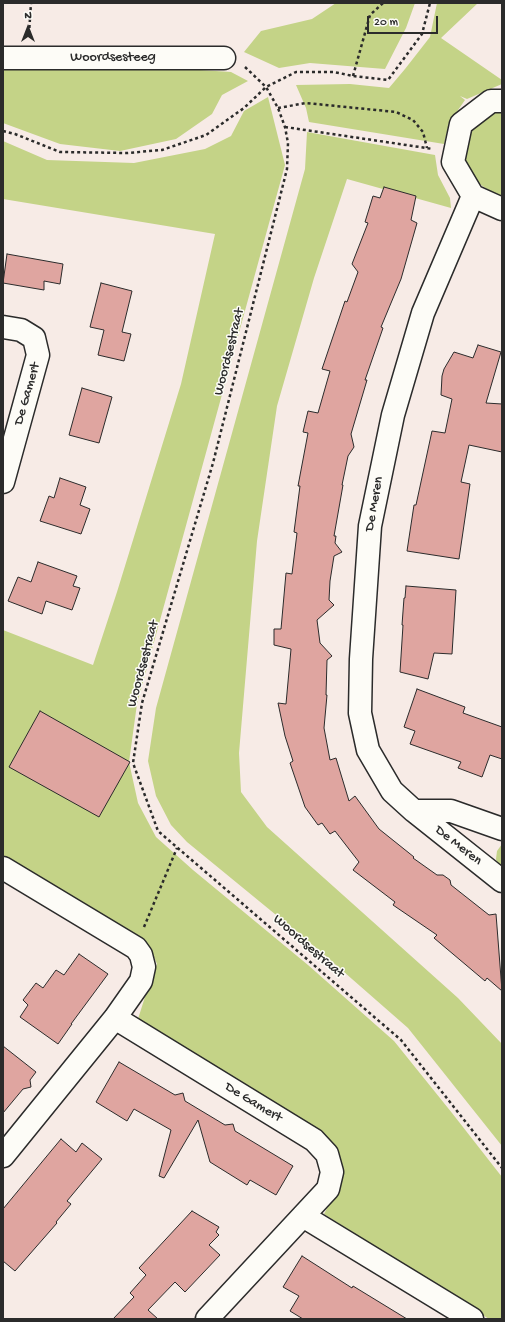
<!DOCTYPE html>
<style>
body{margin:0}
#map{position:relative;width:505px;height:1322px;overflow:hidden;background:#f7ebe6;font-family:"Gochi Hand",sans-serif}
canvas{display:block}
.frame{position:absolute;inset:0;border:4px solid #2b2b2b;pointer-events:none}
.north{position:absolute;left:8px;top:8px;width:40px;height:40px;-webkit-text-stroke:3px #fdfcf7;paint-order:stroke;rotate:0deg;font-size:11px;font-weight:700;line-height:16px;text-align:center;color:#2b2b2b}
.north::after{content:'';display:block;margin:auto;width:14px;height:18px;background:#2b2b2b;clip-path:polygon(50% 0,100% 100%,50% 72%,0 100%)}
.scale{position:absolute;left:367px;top:16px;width:71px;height:18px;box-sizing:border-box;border:2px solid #2b2b2b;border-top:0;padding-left:5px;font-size:12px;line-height:14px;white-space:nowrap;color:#2b2b2b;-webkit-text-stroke:3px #fdfcf7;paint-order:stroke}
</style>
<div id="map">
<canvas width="505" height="1322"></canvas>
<div class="frame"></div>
<div class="north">N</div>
<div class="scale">20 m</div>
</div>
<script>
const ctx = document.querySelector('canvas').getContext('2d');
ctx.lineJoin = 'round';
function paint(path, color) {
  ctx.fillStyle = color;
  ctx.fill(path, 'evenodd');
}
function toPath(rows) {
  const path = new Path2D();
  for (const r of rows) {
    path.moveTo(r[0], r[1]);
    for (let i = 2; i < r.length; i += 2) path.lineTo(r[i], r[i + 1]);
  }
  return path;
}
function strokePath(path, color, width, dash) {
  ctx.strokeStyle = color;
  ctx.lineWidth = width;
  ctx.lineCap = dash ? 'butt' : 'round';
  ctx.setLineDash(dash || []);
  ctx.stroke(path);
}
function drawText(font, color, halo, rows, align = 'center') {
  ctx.font = font + ' "Gochi Hand",sans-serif';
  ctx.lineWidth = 3;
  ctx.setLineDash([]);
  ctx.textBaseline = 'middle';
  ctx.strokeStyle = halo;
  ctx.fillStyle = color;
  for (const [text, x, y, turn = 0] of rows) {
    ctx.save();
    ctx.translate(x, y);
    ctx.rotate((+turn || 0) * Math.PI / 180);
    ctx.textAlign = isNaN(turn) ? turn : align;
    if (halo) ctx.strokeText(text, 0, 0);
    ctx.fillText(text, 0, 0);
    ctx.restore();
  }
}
paint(toPath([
 [336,3,415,3,406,28,385,69,310,63,279,68,244,52,261,31,312,19],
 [437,3,478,3,441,38,502,80,502,84,467,99,460,96,465,100,449,123,444,144,309,122,306,108,296,85,350,84,389,88,405,69,430,37],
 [3,67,170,68,231,72,248,81,222,95,212,114,176,139,120,151,60,144,3,123],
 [268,97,285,165,137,704,129,762,138,803,156,837,193,870,308,965,394,1041,452,1113,502,1177,502,1319,489,1319,324,1214,336,1191,341,1164,155,1037,138,1019,150,981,157,964,149,946,3,857,3,630,93,665,117,592,181,384,215,234,3,199,3,141,47,160,134,163,205,149,231,136,244,111],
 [502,112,502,199,475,181,464,161,469,132,490,113],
 [307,132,435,155,438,175,450,198,451,208,347,179,314,278,277,406,257,541,239,753,241,792,267,827,458,998,502,1044,502,1146,408,1028,320,951,187,842,171,825,156,796,148,761,156,708,305,169],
 [502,844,502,871,498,866,496,859,497,851]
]), '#c4d387');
const building = toPath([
 [384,187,416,196,411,220,417,223,401,279,381,327,383,328,365,380,367,380,351,434,354,447,348,456,342,485,343,485,334,536,336,536,335,543,342,552,334,556,330,581,329,600,334,605,317,620,320,643,332,656,327,660,326,695,327,695,324,728,330,760,336,758,349,801,355,796,379,829,414,857,413,858,437,875,443,875,450,880,451,885,489,915,496,914,502,991,487,978,485,981,434,938,437,935,393,905,395,902,353,870,359,862,335,831,330,834,322,823,318,825,305,807,290,763,293,761,285,736,278,703,286,704,291,649,274,645,274,629,281,629,286,573,292,574,297,533,294,532,300,486,298,486,308,433,303,432,308,411,318,413,330,371,322,369,345,301,347,302,358,272,352,264,368,223,365,222,373,196,380,198,384,187],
 [7,254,63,264,60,284,44,281,44,290,3,283,7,254],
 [101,283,132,291,122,332,131,334,124,361,98,355,104,330,90,327,101,283],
 [478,345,501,352,486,403,502,404,502,452,469,445,461,482,470,484,459,559,407,551,414,505,416,505,432,431,445,433,452,399,441,395,442,376,444,369,454,352,473,358,478,345],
 [82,388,112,397,99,443,69,435,82,388],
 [60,478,86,487,80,505,90,509,81,534,40,521,49,496,54,498,60,478],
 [38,562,77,576,73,586,80,588,72,610,46,601,42,614,8,601,18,577,31,582,38,562],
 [406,586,456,590,452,654,434,653,428,679,400,672,403,625,402,625,404,598,405,598,406,586],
 [417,689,465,707,463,713,502,727,502,759,490,755,482,777,458,768,461,762,410,744,415,731,404,727,417,689],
 [40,711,130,762,99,817,9,767,40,711],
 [79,954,108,974,71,1024,72,1024,58,1044,20,1017,28,1005,23,1000,36,983,43,988,56,970,64,975,79,954],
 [3,1046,36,1072,30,1080,31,1087,23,1089,3,1113,3,1046],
 [119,1062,175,1095,183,1093,185,1101,225,1125,233,1124,235,1131,293,1166,276,1195,250,1180,247,1185,210,1162,198,1120,164,1178,159,1176,171,1130,134,1109,127,1121,96,1102,119,1062],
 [61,1139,76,1152,82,1143,102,1159,67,1201,71,1204,56,1222,57,1223,15,1271,3,1261,3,1209,61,1139],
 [192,1211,219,1227,216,1232,219,1235,209,1245,220,1255,185,1292,175,1282,148,1310,158,1319,113,1319,134,1297,130,1293,146,1275,139,1268,192,1211],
 [302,1256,352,1288,353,1286,407,1319,303,1319,290,1311,299,1296,283,1287,302,1256]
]);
paint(building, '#dfa5a0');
strokePath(building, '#2b2b2b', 1);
const street = toPath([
 [3,58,224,58],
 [502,101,491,101,461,124,453,162,473,196,502,209],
 [473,196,423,313,393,415,370,526,361,659,360,713,368,750,392,791,414,811,502,881],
 [3,327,21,330,34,338,38,355,3,482],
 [414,811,451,811,502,829],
 [3,868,136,948,141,955,144,967,141,981,115,1018,3,1156],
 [115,1018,314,1140,327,1154,332,1172,328,1189,207,1319],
 [303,1216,472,1319]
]);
strokePath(street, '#2b2b2b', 25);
strokePath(toPath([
 [29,34,31,3],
 [245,67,266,87,278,108,285,127,288,143,287,169,213,463,142,703,133,763,158,831,401,1040,502,1168],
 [353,76,370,15,383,3],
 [278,108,306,103,396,112,413,120,423,132,427,148],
 [285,127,433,149],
 [3,131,15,134,60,152,127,153,162,150,206,135,244,108,266,87,296,72,334,72,353,76,388,80,422,34,430,3],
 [144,927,177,848]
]), '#2b2b2b', 2.5, [3, 3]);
strokePath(street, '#fdfcf7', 22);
drawText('14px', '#2b2b2b', '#fdfcf7', [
 ["Woordsesteeg",113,58],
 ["Woordsestraat",230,352,-76],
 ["De Gamert",28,394,-74],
 ["De Meren",375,504,-80],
 ["Woordsestraat",144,664,-75],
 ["De Meren",458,846,38],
 ["Woordsestraat",308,947,41],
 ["De Gamert",253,1103,31]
]);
</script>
